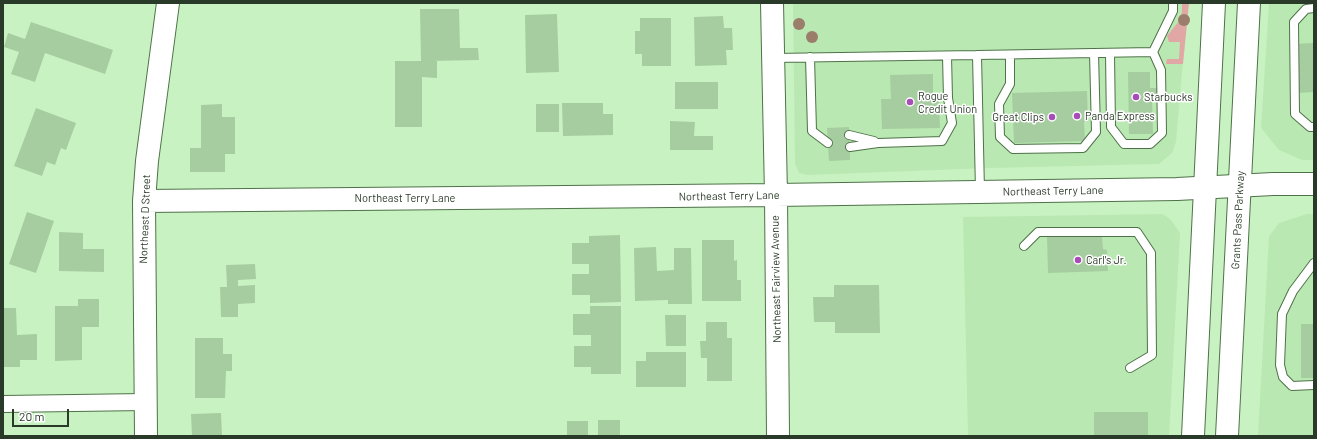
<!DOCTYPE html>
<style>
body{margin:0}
#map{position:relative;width:1317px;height:439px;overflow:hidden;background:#c9f2c2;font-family:Barlow,sans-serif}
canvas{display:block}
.frame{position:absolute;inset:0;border:4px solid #2a3a28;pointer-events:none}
.scale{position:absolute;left:12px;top:409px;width:57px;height:18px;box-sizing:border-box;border:2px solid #2a3a28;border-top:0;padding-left:5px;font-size:12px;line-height:14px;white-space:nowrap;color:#2a3a28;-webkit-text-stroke:3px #fff;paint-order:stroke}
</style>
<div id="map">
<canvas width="1317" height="439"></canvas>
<div class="frame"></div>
<div class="scale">20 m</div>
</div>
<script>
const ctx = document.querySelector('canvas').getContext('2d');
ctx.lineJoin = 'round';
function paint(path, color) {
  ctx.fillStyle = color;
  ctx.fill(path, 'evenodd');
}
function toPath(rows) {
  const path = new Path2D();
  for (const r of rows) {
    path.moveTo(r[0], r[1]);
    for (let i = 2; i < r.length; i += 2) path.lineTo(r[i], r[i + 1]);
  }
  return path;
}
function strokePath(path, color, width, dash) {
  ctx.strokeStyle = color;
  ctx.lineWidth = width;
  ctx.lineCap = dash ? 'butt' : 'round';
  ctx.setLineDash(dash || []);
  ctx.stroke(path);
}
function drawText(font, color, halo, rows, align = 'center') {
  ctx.font = font + ' Barlow,sans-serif';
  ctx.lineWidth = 3;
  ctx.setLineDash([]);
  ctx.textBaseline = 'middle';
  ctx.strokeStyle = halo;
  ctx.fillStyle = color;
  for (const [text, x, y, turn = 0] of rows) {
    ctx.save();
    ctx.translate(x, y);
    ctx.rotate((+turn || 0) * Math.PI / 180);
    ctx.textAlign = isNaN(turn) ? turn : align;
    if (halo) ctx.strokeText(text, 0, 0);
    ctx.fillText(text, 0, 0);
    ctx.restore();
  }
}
paint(toPath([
 [793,3,1188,3,1176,142,1172,153,1159,164,990,168,807,175,799,173,795,164],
 [1269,3,1314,3,1314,160,1302,160,1279,150,1261,128],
 [1163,214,1171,220,1180,233,1169,436,968,436,963,217],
 [1307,214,1314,214,1314,436,1258,436,1269,236,1279,223]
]), '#bae8b2');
paint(toPath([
 [1182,3,1189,3,1183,64,1166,64,1167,59,1179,59,1180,42,1169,42,1167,36,1179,21,1182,12]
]), '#e0a7a5');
paint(toPath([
 [420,9,459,9,460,48,478,48,479,60,430,61,437,61,437,78,422,77,422,127,395,127,395,61,421,61],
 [557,14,559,72,526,73,525,15],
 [723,16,724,28,732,28,733,50,726,50,727,65,695,66,694,17],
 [640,18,671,18,671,66,642,66,642,54,635,54,635,31,640,31],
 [31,22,113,50,105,74,45,53,35,82,11,74,19,52,4,47,8,33,25,39],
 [1314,43,1314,92,1296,93,1294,44],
 [1128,72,1150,72,1150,88,1159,88,1159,99,1152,99,1153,134,1129,134],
 [933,74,933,99,939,98,940,128,882,129,881,99,891,99,890,75],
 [675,82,718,82,718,109,675,109],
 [1087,91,1088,122,1084,122,1085,141,1014,143,1012,93],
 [562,103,603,103,603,114,613,114,613,135,563,136],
 [222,104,222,117,235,117,235,154,225,154,225,172,190,172,190,148,201,148,201,105],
 [536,104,559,104,559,132,536,132],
 [36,108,76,123,66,150,61,148,55,165,47,162,42,176,14,166],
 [670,121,695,122,694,136,713,136,713,150,670,150],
 [849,127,850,160,829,161,827,128],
 [27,212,54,221,36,273,9,264],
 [59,232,83,233,83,249,104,249,104,272,59,271],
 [1071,233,1082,233,1082,237,1102,237,1103,249,1107,250,1108,271,1048,273,1047,237,1071,237],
 [620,235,621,302,590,303,590,295,572,295,572,274,589,274,589,264,572,264,572,243,589,243,589,236],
 [702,240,734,240,734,261,737,260,737,280,741,280,741,301,702,301],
 [656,247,657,271,674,270,674,248,691,248,692,304,668,304,668,300,635,301,634,248],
 [255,264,256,279,238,280,238,286,255,285,255,303,238,304,238,317,221,317,220,287,227,287,226,265],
 [834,285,879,285,880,333,835,333,835,322,814,322,813,297,834,297],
 [78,299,99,299,99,327,82,327,82,360,55,361,55,306,78,306],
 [590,306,621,306,621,374,591,374,591,367,574,367,574,346,591,346,591,335,573,335,573,314,590,314],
 [3,308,16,308,17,335,37,334,37,360,20,360,20,367,3,367],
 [665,315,686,315,686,346,666,346],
 [706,322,727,322,727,338,732,338,732,381,707,381,707,358,701,358,700,341,706,341],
 [1301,324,1314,324,1314,378,1301,378],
 [195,338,223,338,223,354,232,354,232,371,226,371,225,398,195,398],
 [646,352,686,352,686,387,636,387,636,361,646,361],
 [1094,412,1148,412,1148,436,1094,436],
 [221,413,222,436,192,436,191,414],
 [598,420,620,420,620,436,598,436],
 [567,421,588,421,588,436,567,436]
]), '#a6cd9f');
const lane = toPath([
 [1314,8,1306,9,1294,22,1295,114,1310,127,1314,127],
 [1110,53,1111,127,1124,144,1150,144,1162,133,1161,70,1153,52],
 [1010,55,1010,84,999,104,1000,137,1013,149,1083,148,1096,132,1094,53],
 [810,57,812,131,828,143],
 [773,58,977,55],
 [849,135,874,141],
 [850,147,878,143,942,141,952,123,948,98,947,56],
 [980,191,977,55,1153,52,1173,11,1173,3],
 [1024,246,1038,232,1137,232,1151,253,1152,355,1130,368],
 [1314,263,1293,291,1282,314,1280,365,1283,377,1292,386,1314,385]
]);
const street = toPath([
 [3,404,145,402]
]);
const secondary = toPath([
 [772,3,776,195,778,436],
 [144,201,776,195,1177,189,1273,184,1314,184],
 [146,436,144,201,147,161,168,3]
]);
const highway = toPath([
 [1193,436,1214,3],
 [1227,436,1249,3]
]);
strokePath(lane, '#4e7248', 10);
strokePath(street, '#4e7248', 18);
strokePath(secondary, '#4e7248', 24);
strokePath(highway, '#4e7248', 24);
strokePath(lane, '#fff', 8);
strokePath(street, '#fff', 16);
strokePath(secondary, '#fff', 22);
strokePath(highway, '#fff', 22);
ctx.fillStyle = '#9a7d6b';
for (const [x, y] of [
 [1184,20],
 [799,24],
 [812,37]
]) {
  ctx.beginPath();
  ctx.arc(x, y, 6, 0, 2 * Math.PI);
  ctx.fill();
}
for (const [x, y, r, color] of [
 [1136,97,4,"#a74db8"],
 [910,102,4,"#a74db8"],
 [1077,116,4,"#a74db8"],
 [1052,117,4,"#a74db8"],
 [1078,260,4,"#a74db8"]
]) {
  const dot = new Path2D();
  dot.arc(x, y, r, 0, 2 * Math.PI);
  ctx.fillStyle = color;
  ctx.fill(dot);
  strokePath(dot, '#fff', 1.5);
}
drawText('11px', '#2a3a28', '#fff', [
 ["Rogue",918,96],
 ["Credit Union",918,109],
 ["Starbucks",1144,97],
 ["Panda Express",1085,116],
 ["Great Clips",1044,117,"right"],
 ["Carl's Jr.",1086,260]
], 'left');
drawText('11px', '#2a3a28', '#fff', [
 ["Northeast Terry Lane",1053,191,-1],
 ["Northeast Terry Lane",729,196,-1],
 ["Northeast Terry Lane",405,198],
 ["Northeast D Street",145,219,-88],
 ["Grants Pass Parkway",1238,220,-87],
 ["Northeast Fairview Avenue",776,279,-91]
]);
</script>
